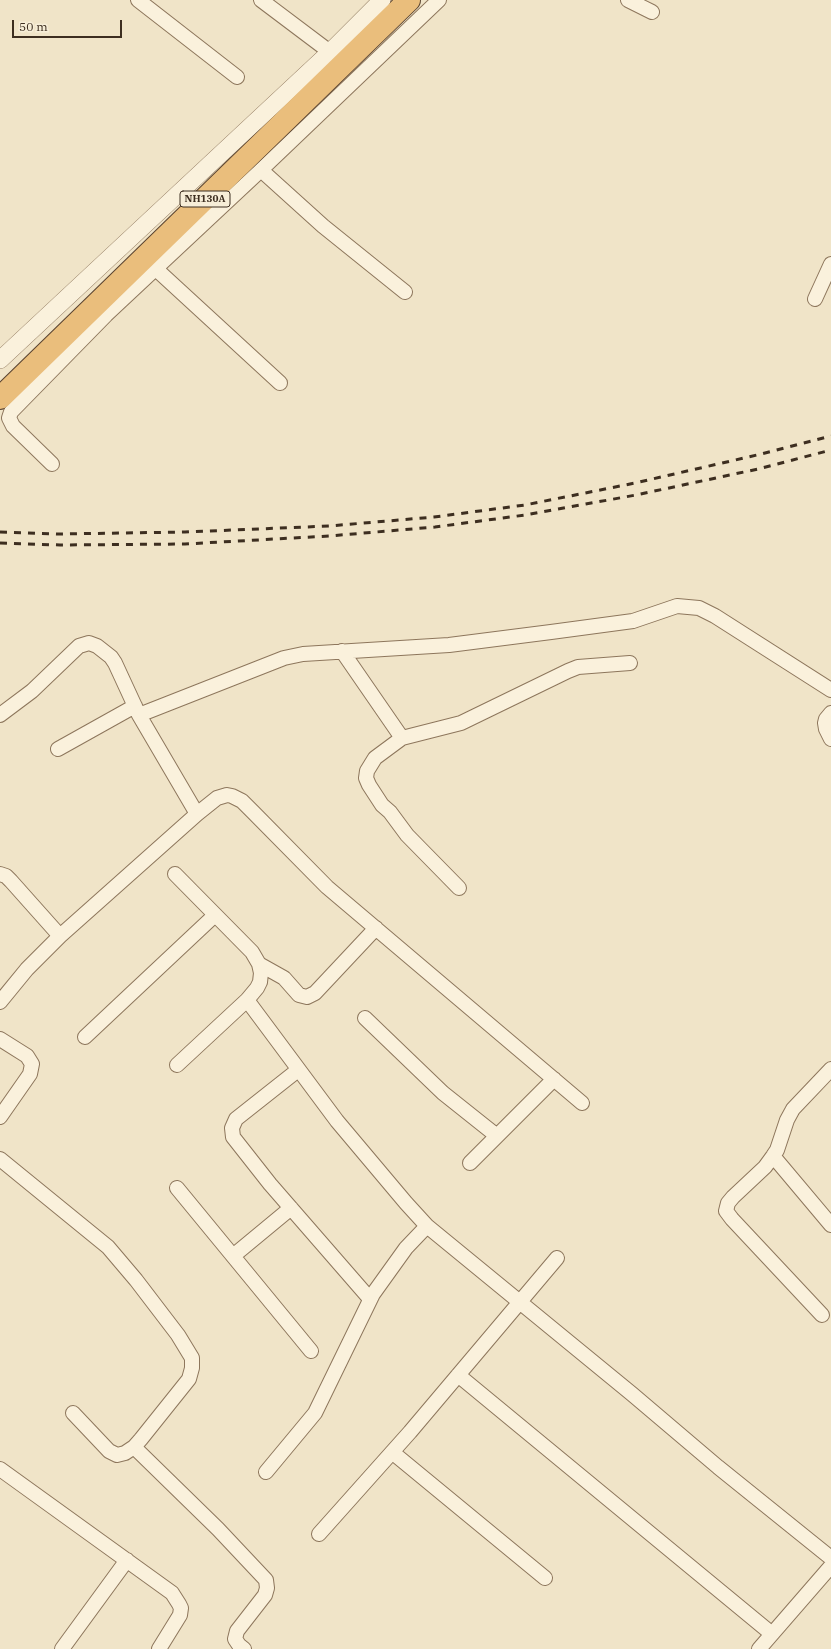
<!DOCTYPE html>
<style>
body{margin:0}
#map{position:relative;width:831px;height:1649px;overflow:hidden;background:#f0e4c8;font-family:"IBM Plex Serif",serif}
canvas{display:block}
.scale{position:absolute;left:12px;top:20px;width:110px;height:18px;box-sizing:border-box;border:2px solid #3d2e20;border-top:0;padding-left:5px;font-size:12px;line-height:14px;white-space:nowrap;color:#3d2e20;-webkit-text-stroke:3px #f7eed8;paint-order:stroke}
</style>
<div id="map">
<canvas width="831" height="1649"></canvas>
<div class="scale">50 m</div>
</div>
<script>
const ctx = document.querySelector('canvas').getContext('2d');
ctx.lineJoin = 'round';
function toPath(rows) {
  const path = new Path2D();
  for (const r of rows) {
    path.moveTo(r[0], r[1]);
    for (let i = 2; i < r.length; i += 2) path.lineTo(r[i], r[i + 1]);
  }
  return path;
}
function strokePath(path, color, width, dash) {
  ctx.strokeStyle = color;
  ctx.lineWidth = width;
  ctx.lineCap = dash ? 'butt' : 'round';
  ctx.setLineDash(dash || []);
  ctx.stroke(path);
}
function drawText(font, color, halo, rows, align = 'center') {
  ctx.font = font + ' "IBM Plex Serif",serif';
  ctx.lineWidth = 3.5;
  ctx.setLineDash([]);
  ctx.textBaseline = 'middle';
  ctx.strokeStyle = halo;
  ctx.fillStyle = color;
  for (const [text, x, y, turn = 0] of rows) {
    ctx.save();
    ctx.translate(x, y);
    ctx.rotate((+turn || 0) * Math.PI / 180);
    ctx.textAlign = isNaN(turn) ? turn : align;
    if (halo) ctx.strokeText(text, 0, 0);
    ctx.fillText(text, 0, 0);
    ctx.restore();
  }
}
const minor = toPath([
 [138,0,237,77],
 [261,0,330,52],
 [628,0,652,12],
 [261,170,323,226,405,292],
 [156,269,280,383],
 [815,299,831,264],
 [52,464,13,426,9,418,11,412,106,315,261,170,439,0],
 [342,651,402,738],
 [831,713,826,719,825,723,826,729,831,739],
 [0,715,32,691,79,646,89,643,97,646,111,657,115,663,139,715,197,814],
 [139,715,284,658,303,654,449,645,551,632,633,621,677,606,699,608,715,616,831,690],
 [58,749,135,706],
 [0,874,6,876,11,881,60,936],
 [175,874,252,952,259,964,261,973,260,982,257,988,247,1000,177,1065],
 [459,888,407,835,390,812,382,805,369,785,366,778,367,771,375,758,402,738,461,723,568,671,578,667,630,663],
 [259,964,284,978,299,995,307,997,315,993,376,928],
 [247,1000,337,1121,406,1203,427,1226,632,1394,718,1467,831,1558],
 [0,1002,27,969,60,936,197,814,217,798,227,795,232,796,242,801,253,812,327,887,582,1103],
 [365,1018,443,1093,497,1136],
 [85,1037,215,915],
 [0,1039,27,1056,32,1064,30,1074,0,1117],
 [298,1070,236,1119,232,1128,233,1137,270,1184,370,1299],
 [773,1156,831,1225],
 [0,1159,108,1247,136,1280,178,1335,192,1358,192,1368,189,1379,141,1439,134,1447,125,1453,117,1455,109,1451,73,1413],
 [470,1163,554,1079],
 [177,1188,311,1351],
 [233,1256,291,1208],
 [822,1315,732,1219,726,1211,728,1203,733,1197,765,1167,773,1156,777,1150,787,1120,793,1109,831,1069],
 [458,1375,772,1634],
 [134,1447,218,1529,266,1580,267,1588,265,1595,237,1631,235,1639,239,1645,244,1649],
 [392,1452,545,1578],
 [0,1469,172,1593,179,1604,181,1608,180,1615,159,1649],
 [266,1472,315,1413,373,1294,406,1248,427,1226],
 [319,1534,410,1432,557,1258],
 [62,1649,127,1560],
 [759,1649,831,1566]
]);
const tertiary = toPath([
 [0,360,330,52,382,0]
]);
const trunk = toPath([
 [0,398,409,0]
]);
strokePath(minor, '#8d765c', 16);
strokePath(tertiary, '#8d765c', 18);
strokePath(trunk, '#5b4430', 24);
strokePath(minor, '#faf1dc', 14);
strokePath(tertiary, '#faf1dc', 17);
strokePath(trunk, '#eabe7c', 22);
strokePath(toPath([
 [0,532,59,534,185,532,329,526,434,517,525,505,635,483,757,455,831,436],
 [0,543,60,545,185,544,329,536,435,527,525,515,636,495,758,469,831,450]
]), '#3d2e20', 3, [7, 7]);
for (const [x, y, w] of [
 [205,199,50]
]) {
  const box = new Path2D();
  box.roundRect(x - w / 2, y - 8, w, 16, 3);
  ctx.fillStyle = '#f7eed8';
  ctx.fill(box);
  strokePath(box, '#3d2e20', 1);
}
drawText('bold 10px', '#3d2e20', null, [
 ["NH130A",205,199]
]);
</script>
